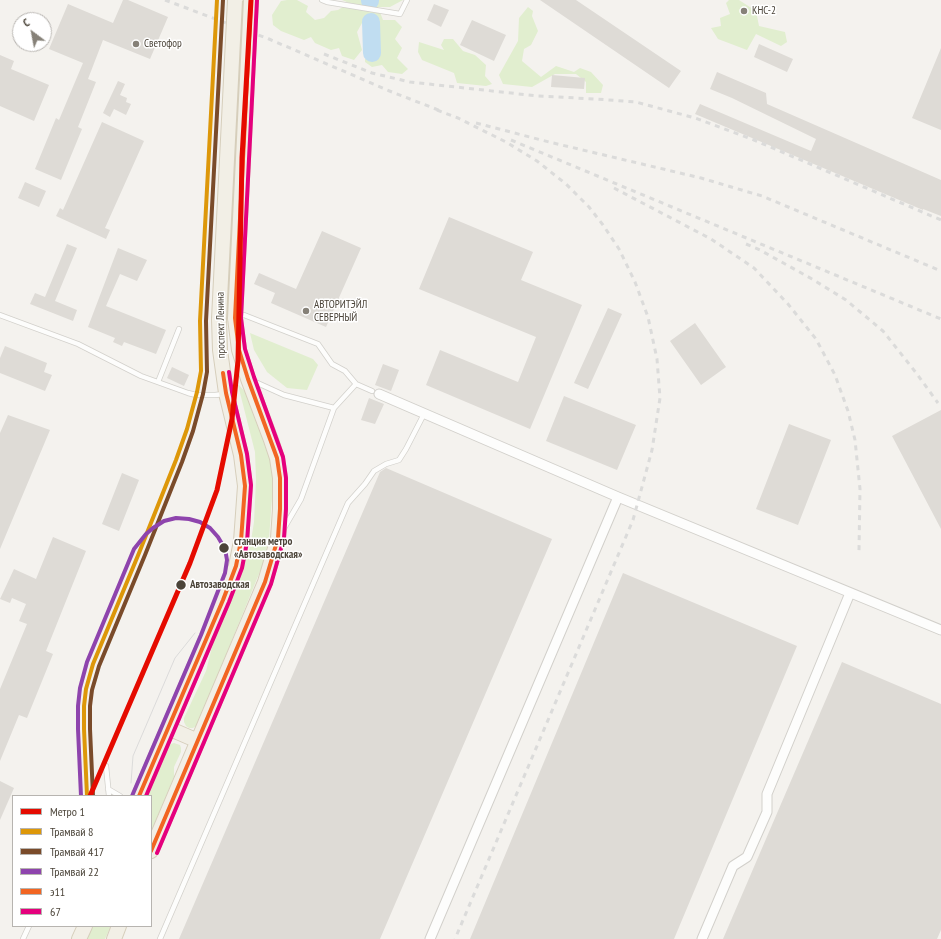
<!DOCTYPE html>
<meta charset="utf-8">
<style>
body{margin:0}
#map{position:relative;width:941px;height:939px;overflow:hidden;background:#f4f2ee;font-family:"PT Sans Narrow",sans-serif}
canvas{display:block}
.legend{position:absolute;left:12px;top:795px;width:140px;height:132px;box-sizing:border-box;background:#fff;border:1px solid #b7b4b0;margin:0;padding:5px 7px;list-style:none;font-size:12px;color:#4b4439}
.legend li{display:flex;align-items:center;gap:8px;height:20px}
.legend b{width:20px;border:1px solid #b7b4b0}
.north{position:absolute;left:12px;top:12px;width:40px;height:40px;box-sizing:border-box;background:#fff;border:1px solid #b7b4b0;border-radius:50%;rotate:328deg;font-size:11px;font-weight:700;line-height:16px;text-align:center;color:#4b4439}
.north::after{content:'';display:block;margin:auto;width:14px;height:18px;background:#868178;clip-path:polygon(50% 0,100% 100%,50% 72%,0 100%)}
</style>
<div id="map">
<canvas width="941" height="939"></canvas>
<ul class="legend">
<li><b style="height:5px;background:#e50b00"></b>Метро 1</li>
<li><b style="height:5px;background:#dd9709"></b>Трамвай 8</li>
<li><b style="height:5px;background:#7a4b2a"></b>Трамвай 417</li>
<li><b style="height:5px;background:#8e44ad"></b>Трамвай 22</li>
<li><b style="height:5px;background:#f26522"></b>э11</li>
<li><b style="height:5px;background:#e5007d"></b>67</li>
</ul>
<div class="north">С</div>
</div>
<script>
const ctx = document.querySelector('canvas').getContext('2d');
ctx.lineJoin = 'round';
function paint(path, color) {
  ctx.fillStyle = color;
  ctx.fill(path, 'evenodd');
}
function toPath(rows) {
  const path = new Path2D();
  for (const r of rows) {
    path.moveTo(r[0], r[1]);
    for (let i = 2; i < r.length; i += 2) path.lineTo(r[i], r[i + 1]);
  }
  return path;
}
function strokePath(path, color, width, dash) {
  ctx.strokeStyle = color;
  ctx.lineWidth = width;
  ctx.lineCap = dash ? 'butt' : 'round';
  ctx.setLineDash(dash || []);
  ctx.stroke(path);
}
function drawText(font, color, halo, rows, align = 'center') {
  ctx.font = font + ' "PT Sans Narrow",sans-serif';
  ctx.lineWidth = 3;
  ctx.setLineDash([]);
  ctx.textBaseline = 'middle';
  ctx.strokeStyle = halo;
  ctx.fillStyle = color;
  for (const [text, x, y, turn = 0] of rows) {
    ctx.save();
    ctx.translate(x, y);
    ctx.rotate((+turn || 0) * Math.PI / 180);
    ctx.textAlign = isNaN(turn) ? turn : align;
    if (halo) ctx.strokeText(text, 0, 0);
    ctx.fillText(text, 0, 0);
    ctx.restore();
  }
}
paint(toPath([
 [287,0,297,0,308,6,306,12,315,20,324,18,331,11,338,10,349,3,342,0,403,0,390,7,378,7,383,20,395,20,402,27,395,39,402,48,397,58,408,69,402,74,388,72,382,65,372,67,365,62,365,59,369,56,370,46,379,40,374,32,376,27,362,23,357,32,362,50,354,60,342,56,339,48,331,50,315,43,311,37,304,40,281,31,273,25,272,15,281,1],
 [729,0,739,0,756,11,759,26,785,32,787,42,781,46,756,34,747,50,718,39,711,28,721,26,720,18,730,14,726,3],
 [528,7,533,11,532,16,538,31,531,45,524,49,522,61,541,77,556,66,574,72,580,68,591,72,603,85,601,93,586,93,586,82,576,74,555,74,532,87,503,84,499,75,518,41,519,18],
 [444,39,453,39,463,51,475,55,486,65,485,76,492,84,486,86,457,83,454,73,422,60,418,52,419,42,444,50,441,45],
 [250,333,313,359,318,365,307,390,287,388,267,372,254,350],
 [238,385,239,385,247,394,267,445,273,474,272,498,269,539,263,564,199,721,196,726,193,728,189,728,186,726,184,722,184,718,206,671,214,639,244,565,250,547,254,522,256,480,255,452],
 [174,743,180,745,181,748,181,752,174,767,174,777,151,832,151,796,147,796,168,747,171,744],
 [92,926,111,926,105,939,86,939]
]), '#e1eecf');
strokePath(toPath([
 [370,0,370,1],
 [371,22,372,53]
]), '#c0ddf1', 18);
paint(toPath([
 [123,0,128,0,168,17,150,59,103,40,88,79,96,82,78,127,82,129,61,180,35,169,56,118,59,120,83,63,49,49,68,4,113,23],
 [540,0,576,0,681,71,669,88],
 [434,4,449,10,441,27,427,20],
 [472,20,506,35,494,61,460,45],
 [759,44,793,59,787,72,754,57],
 [941,48,941,130,912,118],
 [0,55,14,61,11,69,49,85,34,121,0,106],
 [717,72,766,93,767,104,941,180,941,216,923,209,923,210,695,114,700,104,811,151,816,139,732,98,710,89],
 [552,75,585,78,584,89,551,87],
 [118,81,125,84,120,95,127,98,126,102,131,104,126,115,114,109,110,117,103,113],
 [102,122,144,141,105,228,110,230,106,239,56,216,60,208,63,210],
 [25,182,46,191,39,207,18,198],
 [449,217,533,252,521,280,582,305,530,429,426,385,440,350,518,382,536,337,419,289],
 [322,231,361,248,326,327,271,303,275,293,254,284,259,273,296,289],
 [67,244,77,248,55,301,77,310,73,321,30,304,35,293,45,297],
 [118,248,147,260,137,281,120,274,106,306,166,330,156,354,124,342,122,346,113,342,115,338,88,327],
 [608,308,622,314,588,389,574,383],
 [695,323,726,367,701,385,670,341],
 [5,346,47,363,44,372,52,375,45,391,0,373,0,358],
 [383,364,399,370,391,391,375,385],
 [172,367,189,375,184,386,167,378],
 [564,396,636,425,617,470,546,441],
 [369,398,384,404,375,424,361,420],
 [941,410,941,529,892,436],
 [8,415,50,430,0,549,0,433],
 [789,424,831,440,798,525,756,509],
 [386,468,552,539,380,939,179,939,380,472],
 [122,473,139,480,119,531,102,524],
 [53,537,86,551,46,651,53,654,27,718,19,715,0,761,0,689,27,624,19,621,26,604,12,598,10,603,0,599,14,569,36,579],
 [623,573,797,646,674,939,470,939],
 [842,662,941,704,941,930,937,939,723,939],
 [0,781,14,788,0,820]
]), '#dedbd6');
const lane = toPath([
 [322,0,327,2,400,14,407,0],
 [0,315,78,344,141,376,188,393,196,395,215,395,224,394],
 [238,315,244,315,318,344,332,364,345,371,356,384,334,408,301,499,283,530],
 [253,381,284,395,334,408],
 [158,382,179,329],
 [356,384,372,391],
 [106,766,109,796],
 [108,789,120,796],
 [23,939,29,926],
 [160,939,348,503,365,484,374,471,386,464,399,460,406,449,424,414]
]);
const street = toPath([
 [379,394,618,497,941,630],
 [430,939,618,497],
 [702,939,733,866,747,857,767,812,767,794,850,593]
]);
const primary = toPath([
 [168,728,198,741],
 [139,796,223,600,236,566,241,541,245,486,241,455,226,393,220,350,219,319],
 [151,851,265,582,278,538,280,509,280,478,277,458,271,440,248,379,239,350,235,318],
 [79,939,85,926],
 [114,939,119,926]
]);
strokePath(lane, '#d2d0cb', 6);
strokePath(street, '#d2d0cb', 11);
strokePath(primary, '#d6cebb', 16);
strokePath(lane, '#fdfdfc', 4.5);
strokePath(street, '#fdfdfc', 9);
strokePath(primary, '#f2efe6', 14);
strokePath(toPath([
 [131,783,133,756,175,658,195,633]
]), '#dbdbda', 1);
strokePath(toPath([
 [165,0,269,39,392,92,441,111],
 [233,15,257,30],
 [324,54,372,73,410,82,538,96,595,99,636,102,695,118,754,140,941,220],
 [437,110,458,118,506,142,537,161,566,184,589,207,603,225,619,249,635,282,648,317,657,359,660,398,652,450,633,520,455,939],
 [476,123,549,142,701,178,762,196,941,271],
 [511,140,941,319],
 [614,188,711,239,754,268,788,304,816,339,835,375,848,411,855,440,860,489,859,551],
 [746,244,760,250,812,279,846,300,883,331,917,374,938,403]
]), '#dbdbda', 3, [5, 5]);
const primaryBridge = toPath([
 [235,318,251,0],
 [219,319,235,0]
]);
strokePath(primaryBridge, '#d6cebb', 16, []);
strokePath(primaryBridge, '#f2efe6', 14);
strokePath(toPath([
 [139,796,223,600,236,566,241,541,245,486,241,455,226,393,223,373],
 [151,851,265,582,278,538,280,509,280,478,277,458,248,379,239,350,235,318,251,0]
]), '#f26522', 4);
strokePath(toPath([
 [146,796,229,602,242,568,247,542,251,485,247,454,232,392,229,372],
 [157,853,271,584,284,538,286,509,286,478,283,457,254,377,245,349,241,318,257,0]
]), '#e5007d', 4);
strokePath(toPath([
 [87,796,84,729,84,706,86,689,93,664,139,553,176,460,187,429,197,392,201,371,200,321,217,0]
]), '#dd9709', 4);
strokePath(toPath([
 [93,796,90,729,90,706,92,690,99,666,145,555,182,462,193,431,203,394,207,372,206,321,223,0]
]), '#7a4b2a', 4);
strokePath(toPath([
 [81,796,78,729,78,706,80,688,87,662,134,549,146,534,153,528,164,521,176,518,189,519,200,522,210,528,218,537,225,549,227,560,225,573,201,635,132,796]
]), '#8e44ad', 4);
strokePath(toPath([
 [90,796,190,563,217,490,232,419,238,361,242,158,251,0]
]), '#e50b00', 5);
for (const [x, y, r, color] of [
 [744,11,4,"#868178"],
 [136,44,4,"#868178"],
 [306,311,4,"#868178"],
 [224,548,5.5,"#4b4439"],
 [181,585,5.5,"#4b4439"]
]) {
  const dot = new Path2D();
  dot.arc(x, y, r, 0, 2 * Math.PI);
  ctx.fillStyle = color;
  ctx.fill(dot);
  strokePath(dot, '#fff', 1.5);
}
drawText('11px', '#4b4439', '#fff', [
 ["КНС-2",752,11],
 ["Светофор",144,44],
 ["АВТОРИТЭЙЛ",314,305],
 ["СЕВЕРНЫЙ",314,318]
], 'left');
drawText('11px', '#4b4439', '#fff', [
 ["проспект Ленина",221,325,-91]
]);
drawText('bold 11px', '#4b4439', '#fff', [
 ["станция метро",234,542],
 ["«Автозаводская»",234,555],
 ["Автозаводская",190,585]
], 'left');
</script>
